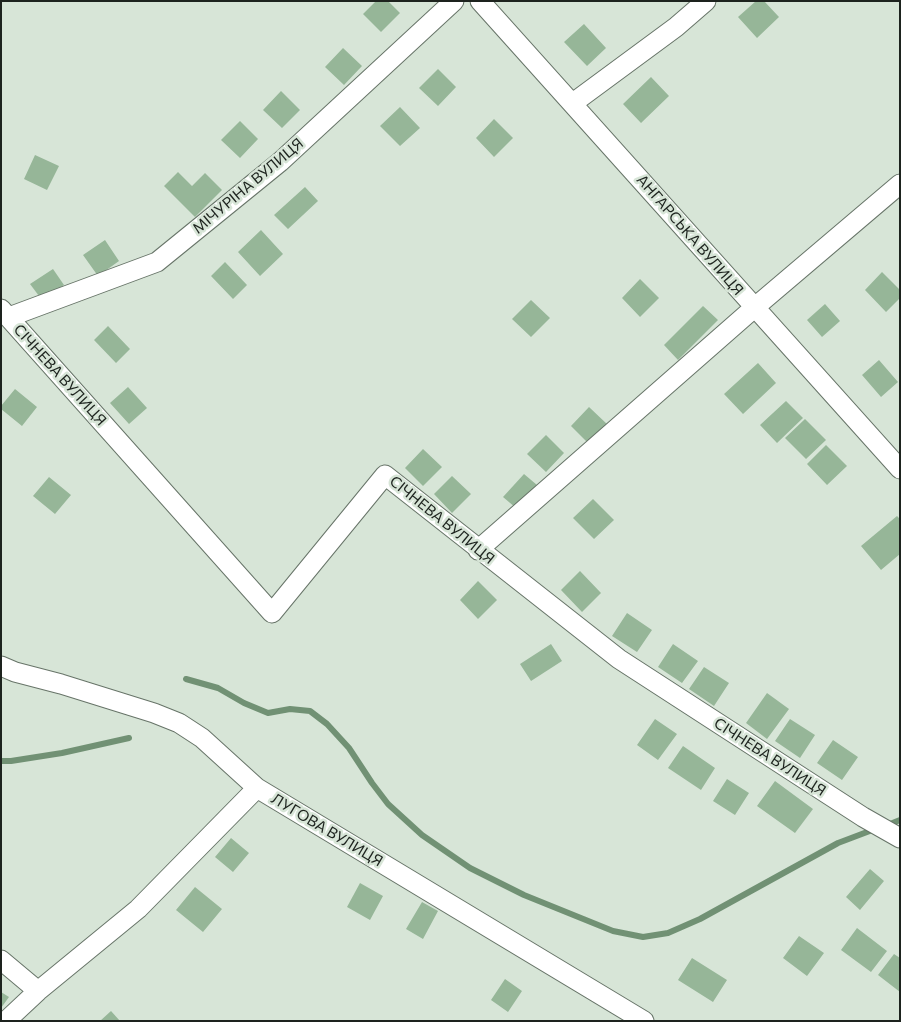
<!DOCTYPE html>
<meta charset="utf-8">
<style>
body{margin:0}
#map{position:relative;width:901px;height:1022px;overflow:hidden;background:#d7e5d7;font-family:Commissioner,sans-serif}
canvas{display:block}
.frame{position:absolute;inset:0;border:2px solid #1d231e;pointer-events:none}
</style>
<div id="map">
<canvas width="901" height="1022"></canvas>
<div class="frame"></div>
</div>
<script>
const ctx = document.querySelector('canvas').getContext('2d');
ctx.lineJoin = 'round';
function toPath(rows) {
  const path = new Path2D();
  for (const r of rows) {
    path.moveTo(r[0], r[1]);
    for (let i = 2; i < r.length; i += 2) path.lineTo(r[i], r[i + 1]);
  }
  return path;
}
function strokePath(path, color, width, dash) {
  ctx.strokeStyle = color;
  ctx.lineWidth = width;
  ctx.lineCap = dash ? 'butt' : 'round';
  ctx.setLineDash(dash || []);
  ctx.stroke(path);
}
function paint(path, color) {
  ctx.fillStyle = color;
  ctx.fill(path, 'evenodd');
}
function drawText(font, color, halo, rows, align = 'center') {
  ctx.font = font + ' Commissioner,sans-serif';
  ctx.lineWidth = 5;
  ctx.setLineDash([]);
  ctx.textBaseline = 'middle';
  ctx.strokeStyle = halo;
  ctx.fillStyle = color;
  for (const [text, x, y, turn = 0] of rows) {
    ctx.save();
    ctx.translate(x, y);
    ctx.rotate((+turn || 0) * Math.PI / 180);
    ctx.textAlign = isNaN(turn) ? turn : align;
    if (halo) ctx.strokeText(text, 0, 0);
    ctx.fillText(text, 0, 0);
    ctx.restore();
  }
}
strokePath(toPath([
 [186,679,218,688,244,703,268,713,290,709,310,711,327,724,349,748,372,783,388,804,422,835,470,868,524,895,613,931,643,937,668,933,700,919,838,843,875,829],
 [1,761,11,761,62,753,129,738],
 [885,826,900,820]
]), '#719174', 6);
paint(toPath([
 [376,1,388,1,400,13,381,32,363,14],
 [756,1,764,1,779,17,757,38,738,17],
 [584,24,606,48,587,66,564,42],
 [343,48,362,66,344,85,325,67],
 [438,69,456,87,438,106,419,88],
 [651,77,669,96,641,123,623,104],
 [281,91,300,110,282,128,263,110],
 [400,107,420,128,400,146,380,126],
 [494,119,513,138,494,157,476,138],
 [240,121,258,139,240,158,221,140],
 [35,155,59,166,47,190,24,179],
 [178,172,192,186,205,173,222,190,195,217,164,186],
 [305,187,318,201,288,229,274,215],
 [261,230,283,254,260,276,238,252],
 [105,240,119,261,98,276,83,255],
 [225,262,247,285,233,299,211,276],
 [53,269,64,285,42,300,30,284],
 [882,272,900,290,900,298,886,312,865,290],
 [640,279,659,298,640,317,622,298],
 [531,300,550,318,531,337,512,319],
 [825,304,840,321,822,337,807,320],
 [703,306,718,320,678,360,664,345],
 [108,326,130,349,116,363,94,340],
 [879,360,898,382,881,397,862,375],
 [758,363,776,383,743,414,724,394],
 [128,387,147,408,129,424,110,403],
 [15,389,37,407,22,426,1,409,1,406],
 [786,401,803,418,777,443,760,425],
 [589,407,608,425,589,444,571,426],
 [805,419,826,440,806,459,785,438],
 [546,435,564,453,546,472,527,454],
 [826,445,847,466,827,485,807,464],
 [423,449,442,467,423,486,405,468],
 [524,474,537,485,516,508,503,497],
 [452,476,471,494,452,513,434,494],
 [49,477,71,495,55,514,33,496],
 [593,499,614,520,594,539,573,518],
 [897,516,900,519,900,554,881,570,861,546],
 [580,571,601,593,582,612,561,590],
 [478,581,497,600,478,619,460,600],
 [627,613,652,630,637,652,612,636],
 [551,644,562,661,531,681,520,664],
 [673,644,698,661,682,683,658,667],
 [704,667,729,683,714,706,689,689],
 [767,693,789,709,767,739,746,723],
 [655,719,677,734,658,760,637,745],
 [790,719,815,735,800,758,775,741],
 [833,740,858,757,842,780,817,763],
 [683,746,715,768,701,790,668,768],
 [727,779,749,793,735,815,713,801],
 [775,781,813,809,795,833,757,806],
 [231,838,249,853,233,872,215,857],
 [870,869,884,881,860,910,846,897],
 [360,883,383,896,370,920,347,907],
 [195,887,222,909,203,932,176,910],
 [422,902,438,911,423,939,406,929],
 [857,928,887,951,871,972,841,950],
 [799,936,824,953,807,976,783,958],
 [894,954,900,958,900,992,878,975],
 [692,958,727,980,713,1002,678,980],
 [505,979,522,991,508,1012,491,1000],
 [1,992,9,997,1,1008],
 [111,1011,120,1021,100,1021]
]), '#96b698');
const street = toPath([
 [480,1,900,469],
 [573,103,676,27,706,1],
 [1,309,272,613,385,475,619,659,863,817,900,838],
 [9,317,157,262,280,162,454,1],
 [478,550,754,308,900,184],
 [1,666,15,672,61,684,154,713,179,723,202,738,257,788,644,1021],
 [1,960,38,991],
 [6,1021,38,991,138,909,257,788]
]);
strokePath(street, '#677468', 21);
strokePath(street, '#fff', 19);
drawText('15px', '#1d231e', '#d7e5d7', [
 ["МІЧУРІНА ВУЛИЦЯ",248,186,-40],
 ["АНГАРСЬКА ВУЛИЦЯ",690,235,49],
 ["СІЧНЕВА ВУЛИЦЯ",60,375,48],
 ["СІЧНЕВА ВУЛИЦЯ",442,520,39],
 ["СІЧНЕВА ВУЛИЦЯ",770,757,33],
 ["ЛУГОВА ВУЛИЦЯ",327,830,31]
]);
</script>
